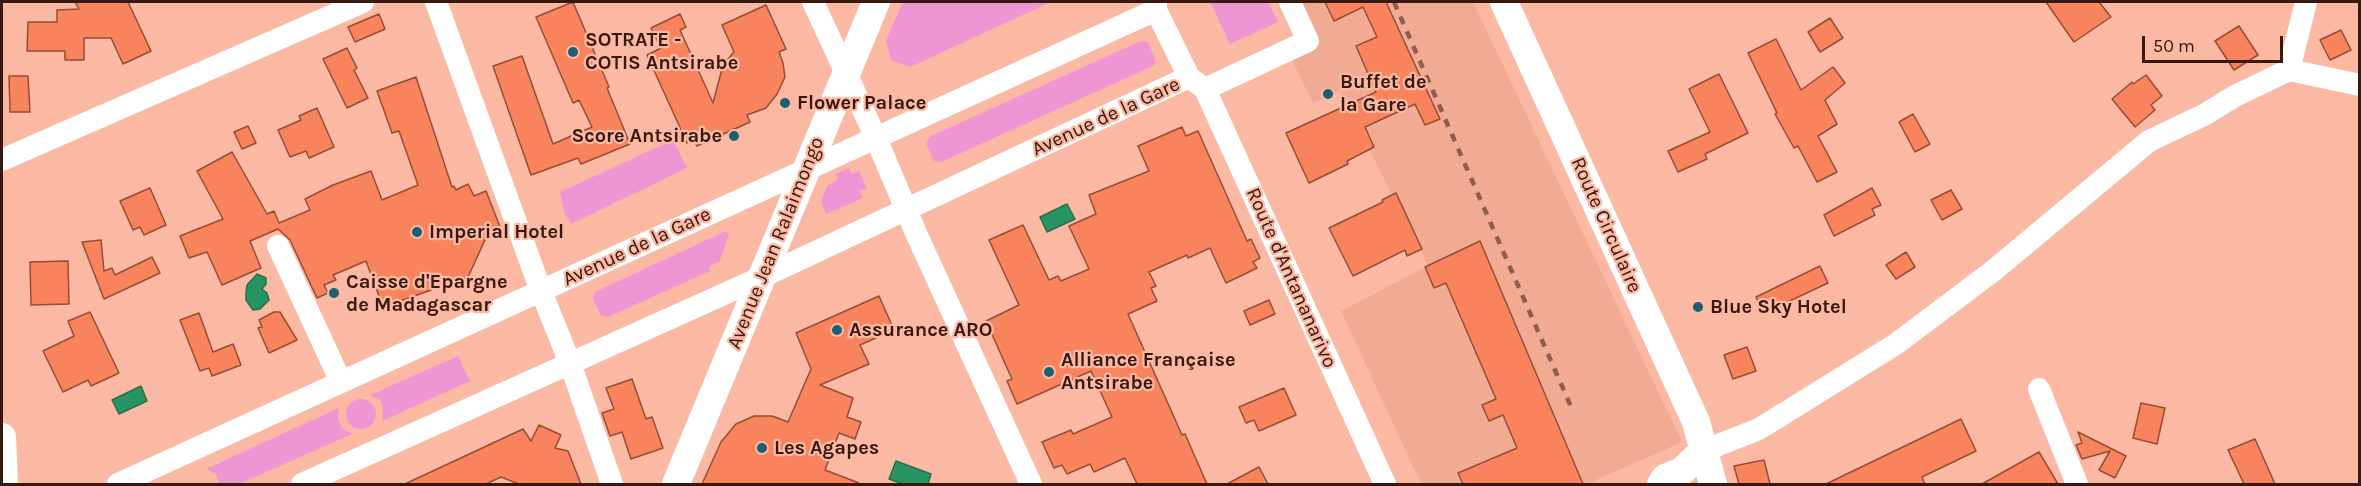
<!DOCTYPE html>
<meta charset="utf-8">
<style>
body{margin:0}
#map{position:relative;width:2361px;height:486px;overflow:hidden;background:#fbb8a3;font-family:Karla,sans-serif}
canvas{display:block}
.frame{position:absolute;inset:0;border:3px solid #38190f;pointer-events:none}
.scale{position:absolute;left:2142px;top:36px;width:141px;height:27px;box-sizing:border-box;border:3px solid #38190f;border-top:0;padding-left:8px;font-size:18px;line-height:21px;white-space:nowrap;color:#38190f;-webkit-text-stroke:4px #fbb8a3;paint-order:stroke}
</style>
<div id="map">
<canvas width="2361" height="486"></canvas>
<div class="frame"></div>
<div class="scale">50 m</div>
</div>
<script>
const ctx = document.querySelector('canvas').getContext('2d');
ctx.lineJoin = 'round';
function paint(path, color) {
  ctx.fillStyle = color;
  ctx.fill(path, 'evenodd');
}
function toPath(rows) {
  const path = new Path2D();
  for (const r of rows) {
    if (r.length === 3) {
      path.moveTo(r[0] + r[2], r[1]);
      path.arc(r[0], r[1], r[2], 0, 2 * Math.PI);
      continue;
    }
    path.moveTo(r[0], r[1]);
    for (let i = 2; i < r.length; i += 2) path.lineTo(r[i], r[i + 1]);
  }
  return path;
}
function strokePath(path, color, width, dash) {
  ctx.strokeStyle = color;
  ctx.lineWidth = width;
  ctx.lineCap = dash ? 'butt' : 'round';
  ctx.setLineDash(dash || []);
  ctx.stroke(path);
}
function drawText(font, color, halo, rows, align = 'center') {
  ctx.font = font + ' Karla,sans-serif';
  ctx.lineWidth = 4.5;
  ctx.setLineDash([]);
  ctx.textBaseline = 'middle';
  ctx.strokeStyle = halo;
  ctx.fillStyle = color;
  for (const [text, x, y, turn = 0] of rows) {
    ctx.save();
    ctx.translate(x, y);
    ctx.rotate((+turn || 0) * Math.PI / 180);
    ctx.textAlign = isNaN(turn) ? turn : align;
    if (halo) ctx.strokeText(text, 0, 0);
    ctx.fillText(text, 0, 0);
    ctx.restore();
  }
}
paint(toPath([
 [1279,2,1473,2,1682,442,1587,484,1421,484,1341,311,1428,266,1340,91,1313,103,1291,58,1303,52]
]), '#f2ab93');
paint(toPath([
 [903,2,1051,2,910,67,891,60,886,40],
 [1210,2,1268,2,1278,22,1230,44],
 [1141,41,1148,42,1156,62,1153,66,941,162,934,161,926,144,929,137],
 [673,140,687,168,571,224,564,212,560,192],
 [849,168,852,174,859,171,867,188,860,191,863,198,826,214,821,201,828,185,838,180,835,174],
 [726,231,729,234,720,261,709,267,710,271,608,317,601,315,593,299,595,292],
 [458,356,470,381,382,421,383,408,380,400,370,395],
 [361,414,15],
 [339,408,338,419,342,428,352,434,239,484,219,484,216,474,206,469]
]), '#ef95d4');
const water = toPath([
 [1067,204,1075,219,1047,232,1040,217,1067,204],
 [257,274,266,278,266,284,262,289,267,293,269,300,260,309,253,310,246,300,246,293,247,285,257,274],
 [141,386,147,401,119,414,112,400,141,386],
 [896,461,931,474,928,484,903,484,889,479,896,461]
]);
paint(water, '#269463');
strokePath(water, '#2b6f4a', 1.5);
const building = toPath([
 [75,2,128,2,151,51,123,64,111,38,84,38,84,60,65,60,65,51,27,51,28,22,57,22,57,10,79,9,75,2],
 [573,2,609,87,607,88,630,144,581,164,578,158,531,175,493,66,522,56,553,144,592,127,579,100,573,103,536,17,573,2],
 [1325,2,1386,2,1440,119,1425,125,1415,104,1365,127,1374,147,1347,161,1348,164,1309,183,1286,133,1376,92,1356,46,1377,37,1363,7,1334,21,1325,2],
 [2046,2,2099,2,2111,17,2074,42,2046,2],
 [766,5,786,49,779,52,783,63,785,77,777,94,766,108,747,115,750,122,697,146,693,139,687,143,647,55,661,48,651,28,680,14,686,27,680,30,713,103,723,65,734,52,722,25,766,5],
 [379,14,385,29,355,42,348,27,379,14],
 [1830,18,1843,38,1820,52,1808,32,1830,18],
 [2239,26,2258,55,2234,70,2215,41,2239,26],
 [2341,30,2351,50,2330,60,2320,40,2341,30],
 [1776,39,1801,90,1833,67,1845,83,1825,100,1837,124,1818,136,1837,172,1817,182,1798,146,1794,148,1775,114,1777,113,1748,53,1776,39],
 [347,48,357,68,354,70,368,98,347,108,323,59,347,48],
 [1719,74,1748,133,1705,154,1707,159,1678,172,1668,151,1710,132,1689,89,1719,74],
 [2146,75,2162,96,2151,105,2155,110,2135,127,2112,99,2132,82,2133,84,2146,75],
 [9,76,28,76,30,112,10,112,9,76],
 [416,77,452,187,454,186,456,190,468,184,474,196,486,191,502,232,485,240,468,277,383,307,366,261,333,275,336,280,324,285,328,293,317,298,290,240,278,229,250,241,261,268,222,285,207,252,189,258,180,236,223,219,197,171,232,152,267,214,274,211,279,223,310,210,305,199,333,185,371,171,382,200,418,185,399,131,392,133,377,91,416,77],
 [317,108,334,147,309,158,306,151,290,157,278,130,301,120,299,116,317,108],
 [1913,114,1930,144,1915,152,1899,122,1913,114],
 [248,126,256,143,242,149,234,132,248,126],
 [1182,127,1186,136,1198,131,1247,241,1251,239,1260,258,1253,262,1257,268,1226,283,1210,248,1188,258,1187,255,1149,272,1156,286,1151,288,1157,301,1128,314,1182,435,1185,434,1207,484,1137,484,1125,458,1094,472,1090,464,1067,474,1062,465,1054,468,1042,442,1071,430,1073,434,1112,417,1091,371,1017,404,1007,381,1012,379,986,321,1019,305,989,240,1023,225,1049,280,1058,276,1061,281,1089,269,1069,226,1096,214,1089,195,1149,171,1138,146,1182,127],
 [150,188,166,225,144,235,140,227,133,230,120,201,150,188],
 [1872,188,1881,205,1872,209,1875,215,1834,236,1824,215,1872,188],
 [1951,190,1962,209,1942,220,1931,200,1951,190],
 [1396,193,1422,249,1407,256,1405,250,1353,276,1329,228,1383,202,1382,200,1396,193],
 [101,240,104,271,112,268,115,275,152,257,160,273,104,299,82,242,101,240],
 [1480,241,1583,484,1463,484,1458,473,1517,448,1503,415,1489,421,1482,405,1496,399,1446,283,1434,288,1425,267,1480,241],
 [1906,252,1915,267,1896,279,1886,265,1906,252],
 [68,261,69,304,31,305,30,262,68,261],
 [1820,266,1828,283,1764,313,1756,297,1820,266],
 [879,296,894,330,860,345,869,364,820,385,853,398,847,417,861,422,855,439,839,433,825,470,859,483,859,484,702,484,721,442,736,424,754,416,772,416,788,422,811,369,796,333,879,296],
 [1269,300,1275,314,1250,325,1244,311,1269,300],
 [90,312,119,373,91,386,88,380,63,392,43,351,74,336,68,321,90,312],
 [274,312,280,312,297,340,269,353,258,328,262,327,259,320,274,312],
 [199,313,213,352,233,344,241,365,212,376,209,368,200,371,180,320,199,313],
 [1747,347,1756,371,1733,379,1724,355,1747,347],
 [632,379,646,419,652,417,663,448,631,459,622,432,610,436,602,413,614,409,606,388,632,379],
 [1284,388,1296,415,1259,431,1254,420,1246,423,1239,407,1284,388],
 [2141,403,2165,408,2157,444,2133,438,2141,403],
 [1961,419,1976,451,1922,477,1925,484,1826,484,1961,419],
 [539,425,561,435,555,448,568,451,581,484,519,484,501,477,486,484,405,484,523,429,531,441,539,425],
 [2078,432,2126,456,2115,478,2099,470,2110,451,2082,459,2076,445,2082,443,2078,432],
 [2255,439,2275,484,2244,484,2228,450,2255,439],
 [2039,452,2058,484,1982,484,2039,452],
 [1764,460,1770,484,1739,484,1734,466,1764,460],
 [1259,467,1268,484,1227,484,1259,467]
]);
paint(building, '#f9835c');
strokePath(building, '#964d35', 1.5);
strokePath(toPath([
 [436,2,541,291,570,363,612,484],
 [813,2,876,138,916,233,1031,484],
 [1156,2,1156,10,1189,77,1205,89,1385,484],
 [2289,70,2306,2],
 [1205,89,1308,41,1290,2],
 [2,160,363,2],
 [278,246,341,382],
 [2039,389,2077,484],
 [1703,451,1759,429,1896,344,1993,271,2149,141,2204,115,2235,96,2289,70,2360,85],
 [118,484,1156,10],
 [302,484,762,277,1189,77]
]), '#fff', 22);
strokePath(toPath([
 [1504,2,1696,422,1713,484],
 [2,437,4,484],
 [676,484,876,2],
 [1661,484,1665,478,1682,471,1703,451]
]), '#fff', 28);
strokePath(toPath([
 [1394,2,1572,409]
]), '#8d5e4f', 4.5, [8, 8]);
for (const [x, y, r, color] of [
 [573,52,6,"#1b6072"],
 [1328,94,6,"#1b6072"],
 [785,103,6,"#1b6072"],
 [734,136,6,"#1b6072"],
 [417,232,6,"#1b6072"],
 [334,293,6,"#1b6072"],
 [1698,307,6,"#1b6072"],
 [837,330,6,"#1b6072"],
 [1049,372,6,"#1b6072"],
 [762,448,6,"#1b6072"]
]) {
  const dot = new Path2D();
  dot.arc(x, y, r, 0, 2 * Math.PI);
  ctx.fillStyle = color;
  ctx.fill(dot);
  strokePath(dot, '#fbb8a3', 2);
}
drawText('bold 20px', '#38190f', '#fbb8a3', [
 ["SOTRATE -",585,40],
 ["COTIS Antsirabe",585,63],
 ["Buffet de",1340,82],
 ["la Gare",1340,105],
 ["Flower Palace",797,103],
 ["Score Antsirabe",722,136,"right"],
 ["Imperial Hotel",429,232],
 ["Caisse d'Epargne",346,282],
 ["de Madagascar",346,305],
 ["Blue Sky Hotel",1710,307],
 ["Assurance ARO",849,330],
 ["Alliance Française",1061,360],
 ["Antsirabe",1061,383],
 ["Les Agapes",774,448]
], 'left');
drawText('20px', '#38190f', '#fbb8a3', [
 ["Avenue de la Gare",1106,117,-25],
 ["Route Circulaire",1606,225,66],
 ["Avenue Jean Ralaimongo",776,243,-68],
 ["Avenue de la Gare",637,247,-25],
 ["Route d'Antananarivo",1291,278,66]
]);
</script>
